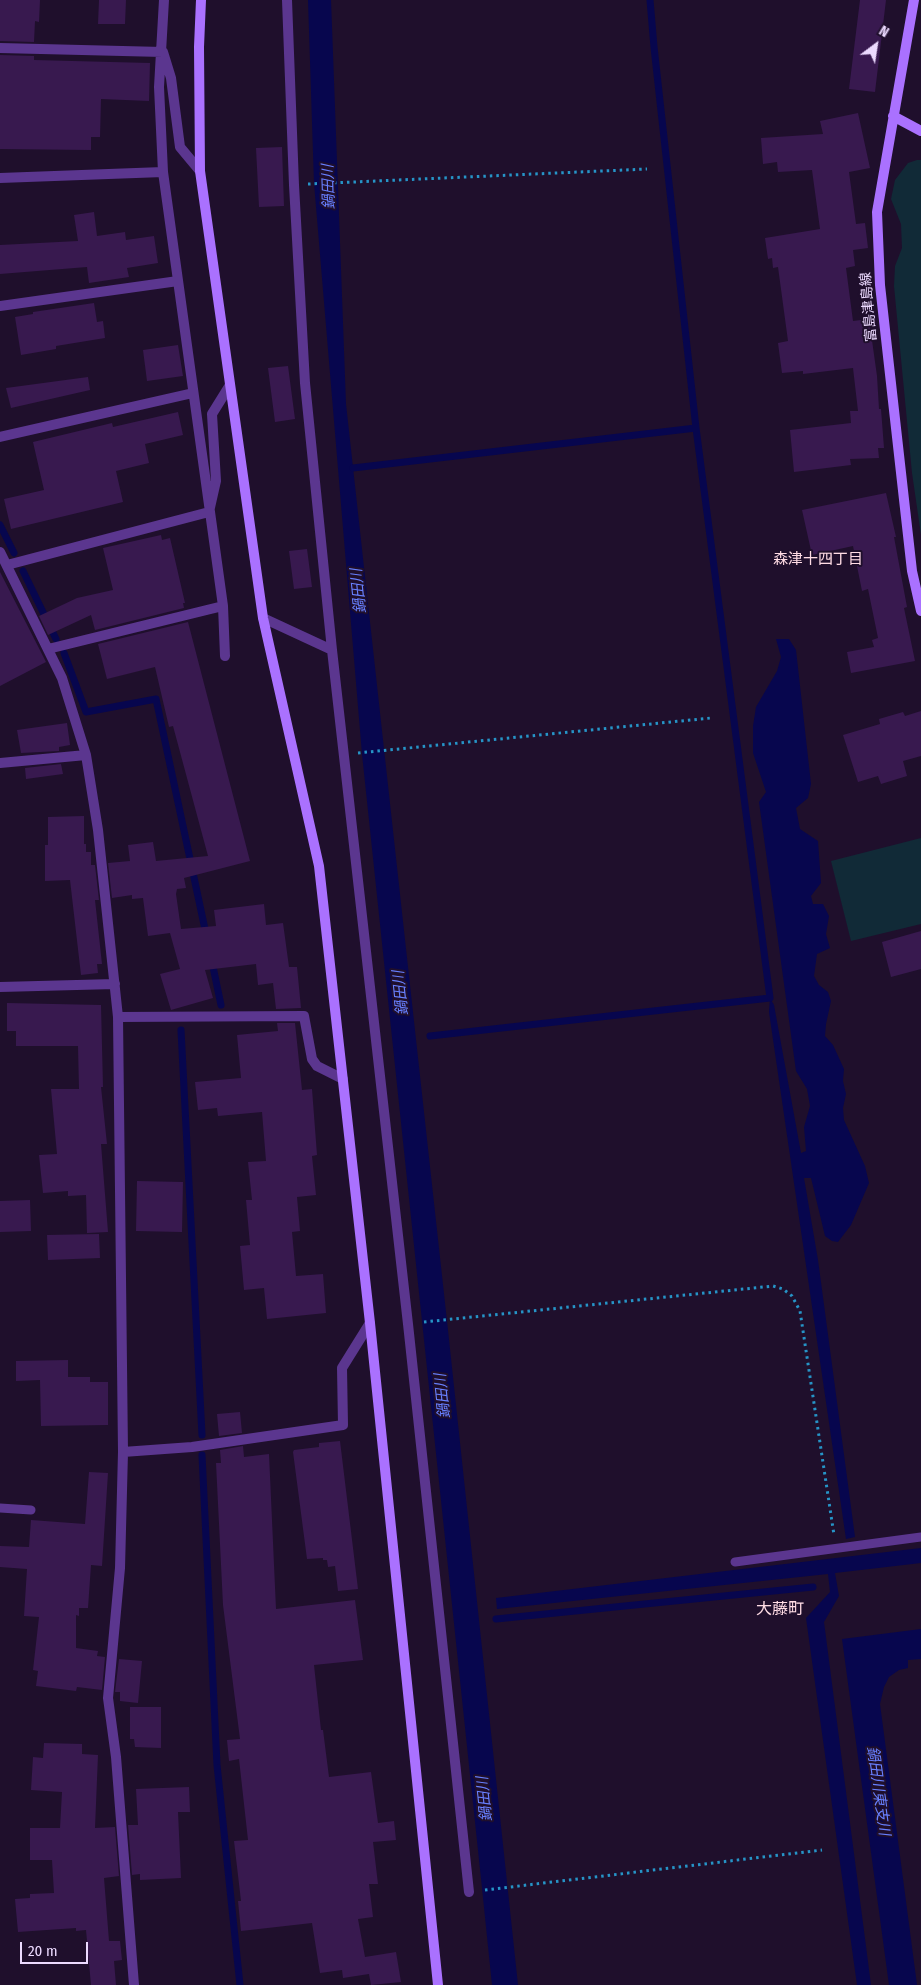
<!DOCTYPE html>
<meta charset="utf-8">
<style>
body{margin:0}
#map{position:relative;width:921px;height:1985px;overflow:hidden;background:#1f0f2c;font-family:"Fira Sans Condensed",sans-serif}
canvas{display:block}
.north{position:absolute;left:851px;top:20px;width:50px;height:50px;-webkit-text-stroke:4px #1f0f2c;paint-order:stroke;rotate:31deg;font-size:14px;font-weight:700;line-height:20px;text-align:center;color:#ecdaff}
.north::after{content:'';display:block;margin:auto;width:18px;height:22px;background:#ecdaff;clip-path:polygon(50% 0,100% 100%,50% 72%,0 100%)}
.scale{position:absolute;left:20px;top:1942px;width:68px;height:22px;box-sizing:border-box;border:2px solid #ecdaff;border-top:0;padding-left:6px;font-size:15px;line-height:18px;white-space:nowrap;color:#ecdaff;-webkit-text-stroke:4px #1f0f2c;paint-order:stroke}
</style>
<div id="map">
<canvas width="921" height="1985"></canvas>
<div class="north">N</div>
<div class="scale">20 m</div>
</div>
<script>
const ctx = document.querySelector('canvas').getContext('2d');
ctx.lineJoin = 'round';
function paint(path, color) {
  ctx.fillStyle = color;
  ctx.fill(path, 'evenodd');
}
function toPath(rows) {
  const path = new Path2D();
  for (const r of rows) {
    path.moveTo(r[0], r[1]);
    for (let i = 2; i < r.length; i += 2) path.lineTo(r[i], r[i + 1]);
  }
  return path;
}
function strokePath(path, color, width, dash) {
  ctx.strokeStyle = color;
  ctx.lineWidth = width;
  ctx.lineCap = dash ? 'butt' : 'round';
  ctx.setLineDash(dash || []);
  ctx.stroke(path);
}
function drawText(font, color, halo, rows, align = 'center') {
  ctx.font = font + ' "Fira Sans Condensed","Noto Sans JP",sans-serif';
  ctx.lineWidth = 4;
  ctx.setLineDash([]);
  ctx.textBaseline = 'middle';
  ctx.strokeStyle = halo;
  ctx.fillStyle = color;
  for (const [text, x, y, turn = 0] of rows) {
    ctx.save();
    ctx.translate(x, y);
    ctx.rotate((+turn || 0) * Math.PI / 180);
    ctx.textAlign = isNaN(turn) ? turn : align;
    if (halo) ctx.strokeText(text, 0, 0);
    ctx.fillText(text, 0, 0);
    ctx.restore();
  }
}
paint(toPath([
 [917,160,921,160,921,535,912,473,894,286,895,266,902,248,901,224,891,199,895,180,908,163],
 [921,838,921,924,851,941,831,861]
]), '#112a37');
paint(toPath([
 [308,0,331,0,346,404,447,1321,518,1985,492,1985,482,1888,362,754,314,183],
 [776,639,789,639,796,650,811,784,808,798,796,808,800,829,818,841,821,883,811,896,813,904,823,904,829,916,826,934,830,948,817,954,814,976,819,985,828,992,831,1001,826,1024,825,1036,833,1045,844,1069,843,1081,846,1094,843,1108,844,1120,865,1166,869,1183,851,1225,838,1242,832,1241,825,1236,811,1178,804,1178,818,1260,855,1537,846,1539,769,1012,770,998,774,1005,801,1153,806,1151,804,1127,810,1106,807,1089,796,1071,759,802,766,792,753,753,753,726,756,707,777,671,781,657],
 [921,1548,921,1563,835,1573,839,1596,824,1622,871,1985,857,1985,806,1618,830,1592,828,1574,497,1609,496,1598],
 [921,1629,921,1659,908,1660,908,1668,899,1670,889,1677,884,1687,880,1704,917,1985,889,1985,842,1639]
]), '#07064e');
strokePath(toPath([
 [353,468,696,428],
 [0,525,14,553],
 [23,571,56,639],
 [64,653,86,712,156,699,206,934],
 [212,962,221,1005],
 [181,1030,202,1435],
 [430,1036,770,998,696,428,654,47,650,0],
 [202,1455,217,1765,240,1985],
 [496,1619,813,1587]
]), '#07064e', 7);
paint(toPath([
 [0,0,40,0,39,22,35,21,34,42,0,41],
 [99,0,126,0,125,24,98,24],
 [860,0,886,0,875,92,849,89],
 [0,55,34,56,34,60,150,63,149,101,101,99,100,137,91,137,91,150,0,149],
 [858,113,870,168,849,172,856,224,865,223,868,248,853,250,855,266,846,268,853,321,869,319,877,376,879,409,881,409,884,448,878,448,879,458,850,459,851,465,794,472,790,430,851,423,850,411,858,411,853,368,803,374,803,371,782,373,778,343,788,341,778,267,773,268,772,258,768,259,765,238,820,229,812,170,778,172,777,162,763,164,761,138,823,134,820,121],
 [282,147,284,206,259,207,256,148],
 [94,212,97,236,125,232,126,240,154,236,158,263,127,268,129,277,89,283,87,267,0,274,0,245,78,241,74,215],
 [94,303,97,322,103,321,105,338,56,346,56,349,21,355,15,317,33,314,33,312],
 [178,345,183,376,147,381,143,350],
 [288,366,295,419,275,422,268,368],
 [88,377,90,390,11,408,6,388],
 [178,412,183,435,145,444,149,463,116,471,123,502,11,529,4,499,44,490,33,442,112,423,113,427],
 [886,493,896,537,894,537,907,607,904,608,915,661,851,673,847,652,874,647,872,640,878,638,868,589,862,591,853,546,812,555,802,510],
 [161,535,162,540,170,538,185,603,183,603,184,608,95,630,91,615,48,635,39,616,77,598,113,590,103,548],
 [307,549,312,587,294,589,289,551],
 [0,572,46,662,0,686],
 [188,622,250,861,184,878,186,888,177,889,176,894,181,929,216,926,214,910,264,904,266,925,283,923,289,967,297,967,301,1008,276,1009,273,983,258,985,256,964,205,970,213,998,171,1010,160,974,180,969,170,933,148,936,143,898,132,899,132,895,112,898,108,863,130,861,128,845,153,842,156,861,208,856,173,726,169,727,155,667,107,679,98,644],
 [921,711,921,756,903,761,907,776,881,784,878,776,858,782,843,735,880,724,879,719,903,712,905,716],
 [67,723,70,745,59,747,59,751,21,753,17,730],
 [61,764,63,774,26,779,25,768],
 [84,816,84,844,86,844,86,852,91,852,91,865,95,865,99,900,95,900,102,964,97,964,98,973,81,975,70,880,45,881,45,845,48,845,48,817],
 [921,931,921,969,891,977,882,942],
 [7,1003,101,1005,103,1087,101,1087,107,1144,101,1144,108,1232,87,1233,86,1195,68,1196,68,1191,43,1193,39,1155,57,1154,51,1089,79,1089,78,1046,16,1046,16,1031,7,1031],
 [277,1023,295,1023,302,1090,312,1089,317,1155,312,1156,316,1195,297,1197,300,1231,292,1232,296,1276,323,1274,326,1313,267,1319,264,1288,244,1290,240,1246,250,1245,246,1200,252,1200,248,1162,266,1161,262,1112,218,1116,217,1108,198,1110,195,1082,241,1078,237,1035,278,1031],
 [137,1181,183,1182,182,1232,136,1231],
 [30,1200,31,1231,0,1232,0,1201],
 [99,1234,100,1258,48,1260,47,1235],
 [68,1360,68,1377,90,1377,90,1382,108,1382,108,1425,41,1426,40,1380,16,1381,16,1361],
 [240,1412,242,1433,219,1436,217,1414],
 [340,1441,358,1589,338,1591,335,1566,328,1567,327,1560,323,1560,323,1558,307,1559,293,1452,294,1450,319,1447,319,1443],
 [243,1446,244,1457,269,1454,276,1609,355,1600,363,1660,314,1665,321,1730,323,1730,329,1777,371,1772,378,1823,394,1821,396,1840,373,1842,378,1884,369,1884,373,1917,358,1919,365,1957,396,1952,401,1982,371,1985,369,1974,343,1978,342,1970,320,1973,312,1923,241,1931,238,1901,241,1901,234,1841,248,1840,239,1759,229,1761,227,1740,240,1739,223,1605,216,1463,221,1463,220,1450],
 [89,1472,108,1473,102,1566,91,1565,88,1608,79,1608,79,1616,76,1615,76,1648,98,1651,97,1656,105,1657,102,1690,77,1687,76,1691,36,1686,38,1671,33,1670,39,1617,24,1616,27,1569,0,1567,0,1546,29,1547,31,1520,85,1524],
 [119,1659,142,1661,138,1703,120,1701,120,1692,115,1692],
 [130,1707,161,1707,161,1748,135,1747,134,1739,130,1739],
 [44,1743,82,1744,82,1754,98,1755,95,1828,115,1827,119,1876,104,1878,109,1941,120,1941,122,1960,114,1961,116,1985,91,1985,86,1930,76,1931,76,1928,18,1932,15,1899,30,1898,30,1894,54,1893,52,1860,30,1860,30,1828,60,1828,62,1792,31,1790,33,1757,43,1758],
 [189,1787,190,1812,178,1812,181,1878,140,1880,140,1874,132,1875,128,1825,138,1825,136,1789]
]), '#38194f');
strokePath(toPath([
 [308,184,647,169],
 [358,753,711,718],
 [424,1322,773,1286,783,1289,792,1296,800,1311,834,1535],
 [485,1890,822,1850]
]), '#2694c7', 3, [2.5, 4]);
strokePath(toPath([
 [0,1508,31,1510],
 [735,1562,921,1537]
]), '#5b368f', 9);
strokePath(toPath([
 [164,0,159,87,163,172,223,606,225,656],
 [287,0,294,185,305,383,332,650,408,1324,469,1892],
 [0,48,163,52,171,78,180,147,200,171],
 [0,178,163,172],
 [0,306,178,281],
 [0,437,193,393],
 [0,552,62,678,86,755,98,830,118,1017,123,1452,120,1568,108,1698,116,1757,134,1985],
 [7,565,209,512,216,481,212,414,230,385],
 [263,618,332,650],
 [48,649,223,606],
 [0,763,86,755],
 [0,987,115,984],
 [118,1017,304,1016,312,1059,317,1066,343,1079],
 [123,1452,192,1447,343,1425,342,1368,370,1323]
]), '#5b368f', 10);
strokePath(toPath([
 [201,0,199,47,200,171,263,618,319,866,370,1323,438,1985],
 [914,0,877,212,880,285,912,571,921,611],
 [893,116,921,131]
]), '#aa71ff', 10);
drawText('14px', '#ecdaff', '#1f0f2c', [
 ["富島津島線",869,307,-95]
]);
drawText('italic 15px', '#6880ff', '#1f0f2c', [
 ["鍋田川",329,187,-92],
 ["鍋田川",359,591,-96],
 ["鍋田川",401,993,-96],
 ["鍋田川",443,1396,-96],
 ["鍋田川東支川",878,1791,82],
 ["鍋田川",485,1799,-96]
]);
drawText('15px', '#ffdce5', '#1f0f2c', [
 ["森津十四丁目",818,560]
]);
drawText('16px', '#ffdce5', '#1f0f2c', [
 ["大藤町",780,1610]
]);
</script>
